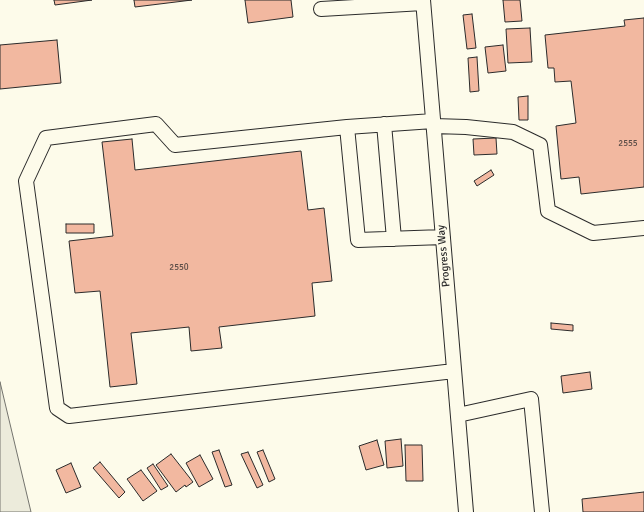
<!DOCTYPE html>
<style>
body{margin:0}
canvas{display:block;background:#fdfbea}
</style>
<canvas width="644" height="512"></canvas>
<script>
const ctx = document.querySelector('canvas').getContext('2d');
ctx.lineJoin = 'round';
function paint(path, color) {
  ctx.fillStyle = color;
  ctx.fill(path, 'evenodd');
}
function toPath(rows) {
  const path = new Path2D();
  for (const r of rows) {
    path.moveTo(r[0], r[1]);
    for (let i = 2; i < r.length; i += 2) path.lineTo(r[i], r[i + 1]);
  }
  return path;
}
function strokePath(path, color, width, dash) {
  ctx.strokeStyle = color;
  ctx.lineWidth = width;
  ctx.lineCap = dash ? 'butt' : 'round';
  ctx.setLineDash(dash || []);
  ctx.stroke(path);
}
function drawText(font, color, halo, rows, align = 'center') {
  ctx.font = font + ' Signika,sans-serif';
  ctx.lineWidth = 3;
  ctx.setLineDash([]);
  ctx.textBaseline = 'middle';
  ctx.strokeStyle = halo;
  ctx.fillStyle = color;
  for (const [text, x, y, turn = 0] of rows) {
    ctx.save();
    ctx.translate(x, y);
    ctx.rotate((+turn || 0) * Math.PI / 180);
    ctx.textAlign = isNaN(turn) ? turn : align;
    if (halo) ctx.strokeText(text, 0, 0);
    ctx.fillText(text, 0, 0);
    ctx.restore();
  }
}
const green = toPath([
 [0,382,31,512,0,512,0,382]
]);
paint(green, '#ecebdb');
strokePath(green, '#74746e', 1);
const building = toPath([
 [54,0,92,0,55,5,54,0],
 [134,0,192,0,135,7,134,0],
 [245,0,291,0,293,17,248,23,245,0],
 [503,0,520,0,522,21,505,22,503,0],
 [472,14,476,48,467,49,463,15,472,14],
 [644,18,644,187,581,194,579,177,561,179,556,126,576,123,571,81,555,82,554,68,548,68,545,35,625,26,624,20,644,18],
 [530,28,532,62,508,63,506,29,530,28],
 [57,40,61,83,0,89,0,45,57,40],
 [503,45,506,71,488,73,485,47,503,45],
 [477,57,479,91,470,92,468,58,477,57],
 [528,96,528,120,519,120,518,97,528,96],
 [496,138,497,154,474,155,473,139,496,138],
 [132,139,135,170,301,151,308,210,324,208,332,281,312,283,315,316,219,327,222,348,191,351,189,327,131,333,137,384,110,387,100,291,75,293,69,241,113,236,102,142,132,139],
 [491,170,494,175,477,186,474,181,491,170],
 [66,224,94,224,94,233,66,233,66,224],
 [551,323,573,325,573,331,551,329,551,323],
 [590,372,592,389,563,393,561,376,590,372],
 [401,439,403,466,387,468,385,441,401,439],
 [377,440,384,465,366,470,359,446,377,440],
 [405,445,422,445,423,481,406,481,405,445],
 [219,450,232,485,225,487,212,452,219,450],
 [263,450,275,479,269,482,257,452,263,450],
 [248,452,263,485,257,488,241,454,248,452],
 [171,454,193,482,186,487,185,485,176,492,156,465,171,454],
 [200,455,213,479,199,487,186,463,200,455],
 [100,462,125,492,119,498,93,468,100,462],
 [71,463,81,487,66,493,56,470,71,463],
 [153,464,168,486,161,490,147,468,153,464],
 [141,470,157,491,143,501,127,479,141,470],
 [644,492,644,512,583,512,582,499,644,492]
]);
paint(building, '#f2b8a0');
strokePath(building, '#2b2b2b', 1);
const minor = toPath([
 [423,0,466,512],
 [321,9,423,3],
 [433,121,347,127,358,240,443,237],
 [384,124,394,239],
 [434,126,466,127,513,132,540,145,548,211,593,233,644,228],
 [347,127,175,145,156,124,46,138,26,181,57,408,69,416,454,371],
 [458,415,531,399,542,512]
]);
strokePath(minor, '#2b2b2b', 16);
strokePath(minor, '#fdfbea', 14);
drawText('9px', '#5d4e48', null, [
 ["2555",628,144],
 ["2550",179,268]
]);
drawText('11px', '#2b2b2b', '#fdfbea', [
 ["Progress Way",444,256,-95]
]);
</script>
